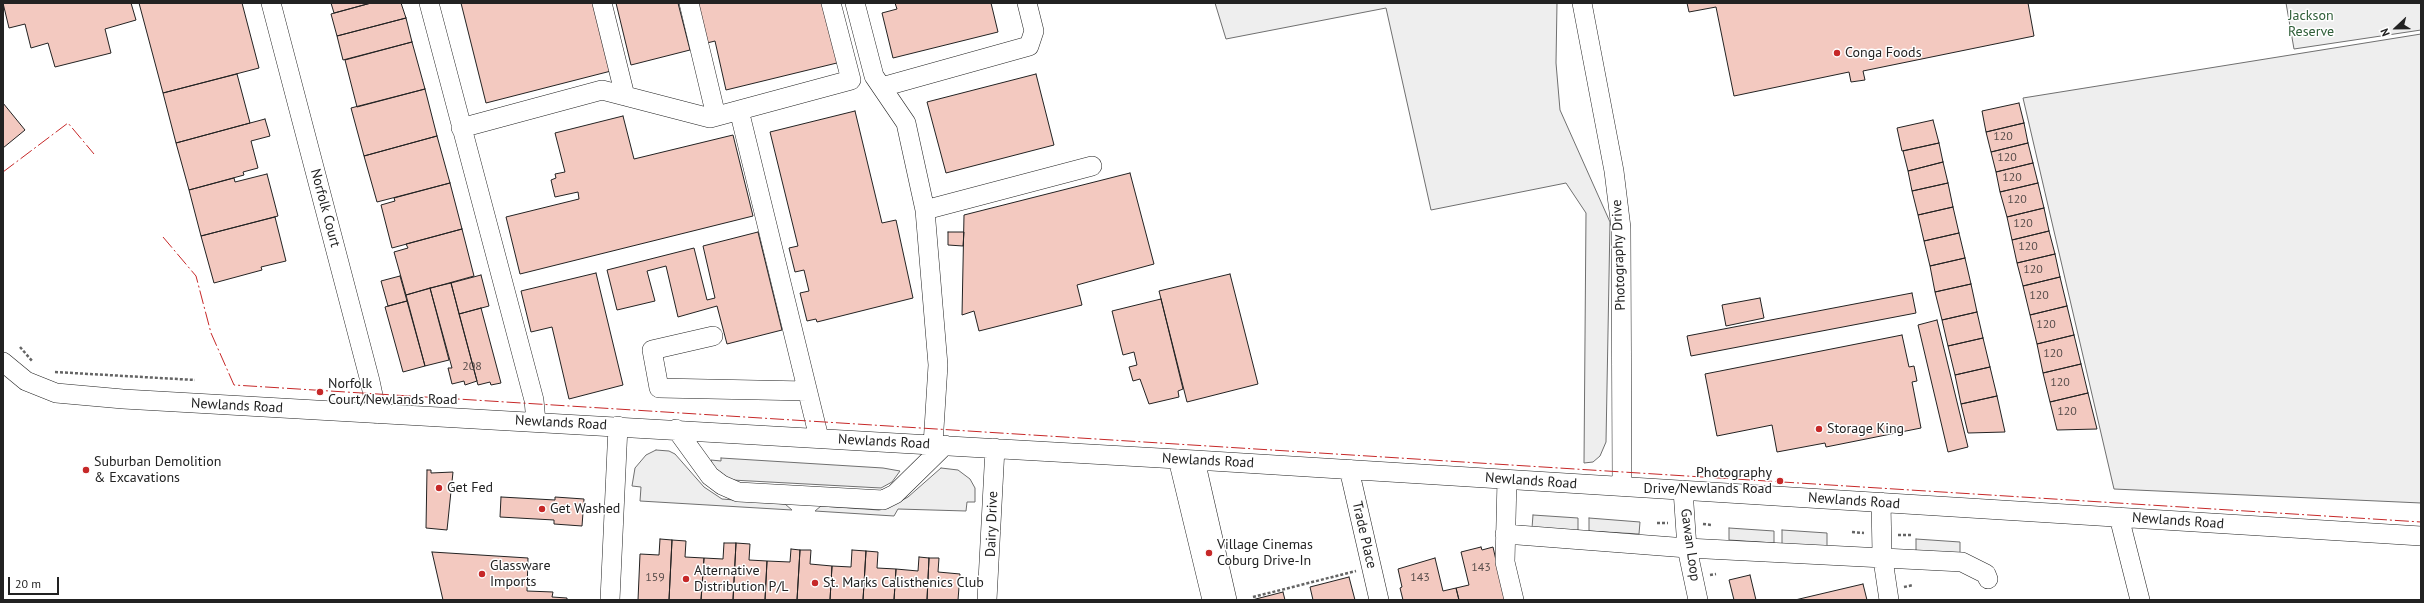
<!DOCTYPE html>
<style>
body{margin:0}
#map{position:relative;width:2424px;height:603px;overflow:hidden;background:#fff;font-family:"PT Sans",sans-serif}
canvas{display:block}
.frame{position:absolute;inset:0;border:4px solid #222;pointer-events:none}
.north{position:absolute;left:2376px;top:8px;width:40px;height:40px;-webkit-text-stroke:3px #fff;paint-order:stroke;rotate:248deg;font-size:11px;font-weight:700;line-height:16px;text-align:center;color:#222}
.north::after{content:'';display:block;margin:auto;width:14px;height:18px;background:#222;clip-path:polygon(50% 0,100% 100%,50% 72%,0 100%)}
.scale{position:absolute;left:8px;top:577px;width:51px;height:18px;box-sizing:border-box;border:2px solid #222;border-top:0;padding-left:5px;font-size:12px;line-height:14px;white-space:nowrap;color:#222;-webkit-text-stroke:3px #fff;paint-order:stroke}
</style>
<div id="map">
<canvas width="2424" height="603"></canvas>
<div class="frame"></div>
<div class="north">N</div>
<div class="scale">20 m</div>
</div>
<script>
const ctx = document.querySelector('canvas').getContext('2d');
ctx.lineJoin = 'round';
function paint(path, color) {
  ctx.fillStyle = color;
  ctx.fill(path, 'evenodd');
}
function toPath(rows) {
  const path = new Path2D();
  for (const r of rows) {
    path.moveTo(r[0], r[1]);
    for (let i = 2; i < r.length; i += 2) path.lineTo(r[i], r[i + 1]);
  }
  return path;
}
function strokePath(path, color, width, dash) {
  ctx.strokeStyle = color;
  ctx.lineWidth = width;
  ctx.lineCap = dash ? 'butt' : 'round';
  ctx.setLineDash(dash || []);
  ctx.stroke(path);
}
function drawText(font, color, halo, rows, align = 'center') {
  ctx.font = font + ' "PT Sans",sans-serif';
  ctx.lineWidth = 3;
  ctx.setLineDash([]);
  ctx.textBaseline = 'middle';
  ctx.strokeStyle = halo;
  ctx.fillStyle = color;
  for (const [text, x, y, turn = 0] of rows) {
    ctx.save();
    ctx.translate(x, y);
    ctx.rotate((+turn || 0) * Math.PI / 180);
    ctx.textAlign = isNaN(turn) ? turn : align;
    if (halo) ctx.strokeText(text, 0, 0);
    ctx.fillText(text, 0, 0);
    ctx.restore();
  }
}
const green = toPath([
 [1215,3,1557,3,1556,63,1560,110,1610,222,1606,442,1600,456,1593,462,1584,463,1586,213,1566,183,1431,210,1386,8,1226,39,1215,3],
 [2286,3,2421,3,2421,30,2294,49,2286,3],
 [2421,34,2421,503,2114,489,2023,98,2421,34],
 [656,450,669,451,675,454,704,487,722,499,785,504,792,510,640,501,641,487,632,486,635,468,646,455,656,450],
 [721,458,883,468,900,471,892,482,881,488,732,480,721,475,712,464,711,460,721,461,721,458],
 [941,468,958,470,970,479,975,488,975,502,967,502,966,511,898,509,894,516,815,511,821,506,879,510,888,508,908,497,941,468]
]);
paint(green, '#eee');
strokePath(green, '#6f6f6f', 1);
const parking = toPath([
 [1533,515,1578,518,1578,531,1532,528,1533,515],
 [1589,518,1640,522,1639,534,1589,531,1589,518],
 [1729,528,1774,531,1774,543,1729,540,1729,528],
 [1782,530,1827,533,1827,547,1782,544,1782,530],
 [1916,539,1960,542,1960,554,1916,552,1916,539]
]);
paint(parking, '#ededed');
strokePath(parking, '#6f6f6f', 1);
const building = toPath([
 [3,3,131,3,136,20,105,29,111,53,55,67,48,43,31,48,25,24,9,28,3,3],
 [139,3,242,3,259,68,163,93,139,3],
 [331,3,371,3,334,13,331,3],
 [371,3,401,3,406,18,337,36,331,14,371,3],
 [461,3,594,3,611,71,486,103,461,3],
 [616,3,678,3,690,50,631,65,616,3],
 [693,3,826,3,841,62,726,90,715,41,703,44,693,3],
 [895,3,991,3,998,32,893,58,882,13,897,9,895,3],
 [1687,3,2028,3,2034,36,1863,71,1865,80,1851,82,1849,72,1734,96,1716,7,1689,12,1687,3],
 [406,18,412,42,343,60,337,36,406,18],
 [412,42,425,89,357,107,345,60,412,42],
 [237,74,250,123,176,143,163,93,237,74],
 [1036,74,1054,145,946,173,927,102,1036,74],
 [425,89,437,136,364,156,351,108,425,89],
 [3,103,25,130,3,148,3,103],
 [2019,103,2024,123,1986,132,1982,111,2019,103],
 [855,111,882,223,896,220,913,298,817,322,816,319,807,321,800,293,809,291,804,270,795,272,789,248,798,246,770,132,855,111],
 [623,116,634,159,733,135,753,216,520,274,506,217,579,199,578,192,555,197,551,180,556,178,555,174,565,172,555,133,623,116],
 [265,119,270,136,251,141,258,168,243,172,244,175,189,190,176,143,265,119],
 [1933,120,1939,143,1902,151,1897,128,1933,120],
 [2024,123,2028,143,1991,152,1986,132,2024,123],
 [437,136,450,183,377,202,364,156,437,136],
 [1939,143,1943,162,1908,171,1903,151,1939,143],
 [2028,143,2033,163,1996,172,1991,152,2028,143],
 [1943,162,1948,183,1912,191,1908,171,1943,162],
 [2033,163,2038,183,2000,192,1996,172,2033,163],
 [1130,173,1154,264,1077,285,1082,305,979,331,974,311,962,315,964,215,1130,173],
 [267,174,278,216,201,236,189,190,234,178,235,182,267,174],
 [450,183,462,229,392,248,381,205,395,201,394,198,450,183],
 [1948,183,1953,207,1918,215,1912,191,1948,183],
 [2038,183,2044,208,2007,217,2000,192,2038,183],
 [1953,207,1959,233,1924,241,1918,215,1953,207],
 [2044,208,2049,231,2012,240,2007,217,2044,208],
 [275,217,286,261,261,267,262,270,214,283,201,236,275,217],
 [462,229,474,276,406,295,394,252,408,248,406,244,462,229],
 [2049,231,2055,254,2017,263,2012,240,2049,231],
 [758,232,782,330,727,344,717,306,678,317,666,266,647,271,655,301,617,310,607,270,694,248,707,300,715,298,703,246,758,232],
 [948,232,964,232,963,246,948,245,948,232],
 [1959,233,1965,258,1930,266,1924,241,1959,233],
 [2055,254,2060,277,2023,286,2017,263,2055,254],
 [1965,258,1971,284,1935,292,1930,266,1965,258],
 [596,273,623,385,569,399,552,327,531,332,521,291,596,273],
 [1230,274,1258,384,1187,402,1159,291,1230,274],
 [481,275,489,306,459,314,451,283,481,275],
 [400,276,407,301,388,306,381,281,400,276],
 [2060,277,2067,306,2030,315,2023,286,2060,277],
 [451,283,477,381,465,385,464,381,452,384,448,368,452,368,430,288,451,283],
 [1971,284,1977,312,1942,320,1935,292,1971,284],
 [430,288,449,360,425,366,406,295,430,288],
 [1912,293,1916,313,1691,356,1687,336,1912,293],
 [1760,298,1764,318,1726,326,1722,305,1760,298],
 [1161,299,1183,389,1178,391,1179,397,1149,404,1140,379,1133,381,1129,367,1137,365,1134,352,1123,355,1112,311,1161,299],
 [407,301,425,366,403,372,385,307,407,301],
 [2067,306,2074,335,2037,344,2030,315,2067,306],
 [481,308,501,383,491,385,490,382,478,385,459,314,481,308],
 [1977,312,1983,338,1948,346,1942,320,1977,312],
 [1937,320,1968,447,1948,452,1918,325,1937,320],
 [1902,335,1909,367,1914,366,1917,381,1912,382,1921,428,1826,447,1825,443,1777,452,1772,425,1717,436,1705,374,1902,335],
 [2074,335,2081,364,2043,373,2037,344,2074,335],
 [1983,338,1990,367,1955,375,1948,346,1983,338],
 [2081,364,2088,393,2050,402,2043,373,2081,364],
 [1990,367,1997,396,1961,404,1955,375,1990,367],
 [2088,393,2097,429,2057,430,2050,402,2088,393],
 [1997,396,2005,432,1968,433,1961,404,1997,396],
 [427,470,431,470,431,473,453,472,447,530,426,528,427,470],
 [501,497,555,500,555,497,584,499,582,526,554,524,554,520,500,517,501,497],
 [660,539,672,540,669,600,638,600,640,554,659,555,660,539],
 [672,540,686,541,685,557,704,558,701,600,669,600,672,540],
 [724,543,736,543,733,600,701,600,704,558,723,559,724,543],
 [736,543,750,544,749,560,767,561,765,600,733,600,736,543],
 [1481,547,1482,550,1493,547,1505,600,1459,600,1456,588,1469,585,1461,552,1481,547],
 [791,549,800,550,797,600,765,600,767,561,790,562,791,549],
 [800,550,811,550,810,564,832,566,830,600,797,600,800,550],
 [852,550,866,551,863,600,830,600,832,566,851,567,852,550],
 [866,551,878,552,877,568,896,569,894,600,863,600,866,551],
 [432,552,528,558,527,591,553,592,552,597,567,598,567,600,443,600,432,552],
 [919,557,929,558,927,600,894,600,896,569,918,571,919,557],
 [929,558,939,558,938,572,960,574,958,600,927,600,929,558],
 [1435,558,1443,591,1456,588,1459,600,1403,600,1400,588,1402,587,1398,569,1435,558],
 [1750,575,1756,600,1734,600,1729,580,1750,575],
 [1349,577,1355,600,1313,600,1310,587,1349,577],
 [1863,584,1867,600,1795,600,1863,584],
 [1283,592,1285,600,1252,600,1283,592]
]);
paint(building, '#f3c9c0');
strokePath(building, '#222', 1);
const minor = toPath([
 [271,3,370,381,377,414],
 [429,3,534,400,536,422],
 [602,3,625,96],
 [689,3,716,116],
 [855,3,874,76,906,123,925,210,938,365,933,445],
 [1582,3,1614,171,1621,228,1622,486],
 [882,87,1029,46,1034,31,1027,3],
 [739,110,819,438],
 [461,128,602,90,710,118,851,80,831,3],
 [925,210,1092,166],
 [713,336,652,350,659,388,807,391],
 [3,362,26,381,56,393,123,399,1195,460,2421,536],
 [676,429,710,476,722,485,738,492,883,500,895,494,945,445],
 [1178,459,1212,600],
 [1195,460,1227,600],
 [1349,469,1379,600],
 [1507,479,1505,562,1514,600],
 [1683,490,1687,548,1698,600],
 [1881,502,1882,553,1889,600],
 [2119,517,2140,600],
 [1505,534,1687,548,1962,562,1986,574,1988,579],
 [610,600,618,426],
 [987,600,995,448]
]);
strokePath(minor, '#222', 20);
strokePath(toPath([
 [20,347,33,362],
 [55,372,195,380],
 [1657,523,1668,523],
 [1703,524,1712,525],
 [1852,532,1864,533],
 [1898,535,1911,535],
 [1710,575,1716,574],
 [1904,587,1913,585],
 [1253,597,1356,571]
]), '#646464', 2.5, [3, 2]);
strokePath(minor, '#fff', 19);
strokePath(toPath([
 [3,172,68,123,94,154],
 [163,237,196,276,211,333,234,385,2421,522]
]), '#c62828', 1, [14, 3, 2, 3]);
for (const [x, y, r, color] of [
 [1837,53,4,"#c62828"],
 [320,392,4,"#c62828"],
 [1819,429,4,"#c62828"],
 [86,470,4,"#c62828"],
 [1780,481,4,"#c62828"],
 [439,488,4,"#c62828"],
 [542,509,4,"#c62828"],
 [1209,553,4,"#c62828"],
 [482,574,4,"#c62828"],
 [686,579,4,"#c62828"],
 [815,583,4,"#c62828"]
]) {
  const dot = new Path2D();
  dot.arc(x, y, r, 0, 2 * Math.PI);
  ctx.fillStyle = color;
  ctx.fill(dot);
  strokePath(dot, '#fff', 1.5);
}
drawText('12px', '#564c4a', null, [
 ["120",2003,137],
 ["120",2007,158],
 ["120",2012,178],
 ["120",2017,200],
 ["120",2023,224],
 ["120",2028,247],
 ["120",2033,270],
 ["120",2039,296],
 ["120",2046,325],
 ["120",2053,354],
 ["208",472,367],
 ["120",2060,383],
 ["120",2067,412],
 ["143",1481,568],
 ["159",655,578],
 ["143",1420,578]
]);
drawText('14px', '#2f5e38', '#fff', [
 ["Jackson",2311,16],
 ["Reserve",2311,32]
]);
drawText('14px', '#222', '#fff', [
 ["Conga Foods",1845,53],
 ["Norfolk",328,384],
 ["Court/Newlands Road",328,400],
 ["Storage King",1827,429],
 ["Suburban Demolition",94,462],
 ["& Excavations",94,478],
 ["Photography",1772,473,"right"],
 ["Drive/Newlands Road",1772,489,"right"],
 ["Get Fed",447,488],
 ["Get Washed",550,509],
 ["Village Cinemas",1217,545],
 ["Coburg Drive-In",1217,561],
 ["Glassware",490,566],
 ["Imports",490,582],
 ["Alternative",694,571],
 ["Distribution P/L",694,587],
 ["St. Marks Calisthenics Club",823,583]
], 'left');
drawText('14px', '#222', '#fff', [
 ["Norfolk Court",325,208,75],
 ["Photography Drive",1619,255,-92],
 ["Newlands Road",237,406,3],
 ["Newlands Road",561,423,3],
 ["Newlands Road",884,442,3],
 ["Newlands Road",1208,461,3],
 ["Newlands Road",1531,481,4],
 ["Newlands Road",1854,501,4],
 ["Newlands Road",2178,521,4],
 ["Dairy Drive",992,524,-88],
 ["Trade Place",1364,535,77],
 ["Gawan Loop",1690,545,82]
]);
</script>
